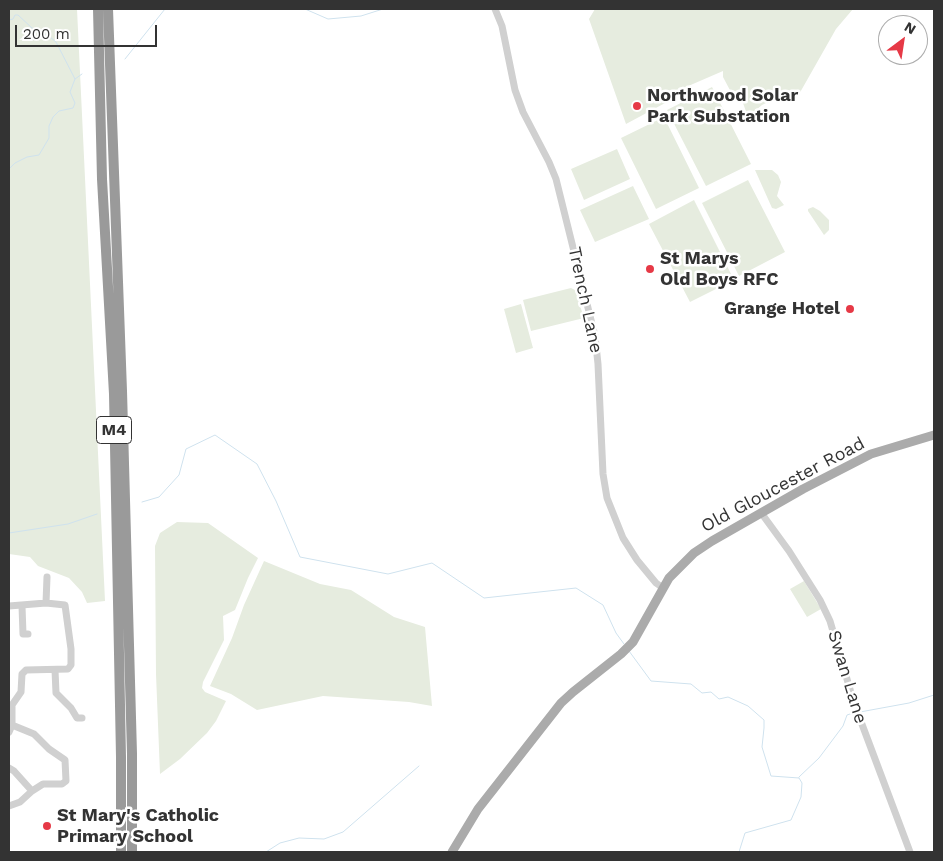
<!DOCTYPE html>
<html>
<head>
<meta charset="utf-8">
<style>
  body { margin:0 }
  #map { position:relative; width:943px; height:861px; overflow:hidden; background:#fff; font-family:"Work Sans",sans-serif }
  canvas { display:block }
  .frame { position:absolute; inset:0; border:10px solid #333; pointer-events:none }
  .north { position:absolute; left:878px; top:15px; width:50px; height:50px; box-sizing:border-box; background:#fff; border:1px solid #adadad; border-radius:50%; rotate:31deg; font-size:14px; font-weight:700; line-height:20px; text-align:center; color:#333 }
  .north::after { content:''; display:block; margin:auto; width:18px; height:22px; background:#e63946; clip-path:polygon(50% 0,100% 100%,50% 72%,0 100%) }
  .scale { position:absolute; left:15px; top:25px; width:142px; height:22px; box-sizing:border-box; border:2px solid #333; border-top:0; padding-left:6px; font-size:15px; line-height:18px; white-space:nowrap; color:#333; -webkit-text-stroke:4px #fff; paint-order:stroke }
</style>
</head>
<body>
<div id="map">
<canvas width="943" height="861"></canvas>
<div class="frame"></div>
<div class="north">N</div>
<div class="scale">200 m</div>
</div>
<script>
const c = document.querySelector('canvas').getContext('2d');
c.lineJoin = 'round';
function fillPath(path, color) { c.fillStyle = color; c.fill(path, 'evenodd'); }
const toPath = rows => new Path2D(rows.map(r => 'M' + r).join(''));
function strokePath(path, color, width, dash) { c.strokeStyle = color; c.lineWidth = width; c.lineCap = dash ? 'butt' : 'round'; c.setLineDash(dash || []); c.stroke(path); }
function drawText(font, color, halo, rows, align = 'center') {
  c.font = font + ' "Work Sans",sans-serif'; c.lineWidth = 5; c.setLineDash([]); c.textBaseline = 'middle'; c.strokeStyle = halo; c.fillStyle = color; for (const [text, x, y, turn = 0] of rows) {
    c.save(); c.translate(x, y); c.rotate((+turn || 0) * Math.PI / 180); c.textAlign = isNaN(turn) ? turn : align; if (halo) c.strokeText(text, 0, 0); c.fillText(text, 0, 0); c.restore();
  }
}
const green = toPath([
  [9,9,77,9,105,601,87,603,82,592,69,578,38,566,30,557,9,554],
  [595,9,853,9,836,29,798,96,788,92,762,105,748,117,739,92,732,94,723,77,723,71,686,87,667,102,626,124,589,19],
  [712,87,751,164,706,186,667,110],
  [664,117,699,188,656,209,621,138],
  [617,149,630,179,584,200,571,169],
  [755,170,772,170,778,175,781,182,777,196,784,205,776,209,772,208],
  [748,180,785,252,739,276,702,203],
  [633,186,649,219,595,242,580,210],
  [694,200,734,280,690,302,649,224],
  [813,207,820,211,829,220,829,230,824,235,808,211,808,209],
  [571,288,575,290,584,318,531,331,523,300],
  [521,304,533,348,516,353,504,309],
  [177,522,208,523,258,558,248,578,235,610,223,616,224,640,203,682,202,688,205,692,226,701,216,721,207,733,180,759,160,774,156,674,155,546,160,533],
  [264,561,320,584,351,590,394,617,425,627,432,706,409,702,323,696,257,710,231,694,210,686,232,638,244,605],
  [804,581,821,609,807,617,790,589]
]);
const stream = toPath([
  [305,9,328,19,361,16,383,9],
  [9,20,13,19,15,15,18,15,32,28,50,37,56,42,75,79,70,92,75,103,73,108,59,111,53,117,49,126,49,138,39,155,27,157,15,163,9,169],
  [125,59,165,9],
  [75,79,82,74],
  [142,502,159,497,179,475,186,449,215,435,257,464,276,501,300,557,388,574,432,563,484,598,576,588,603,605,616,633,624,644],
  [9,533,68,524,97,514],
  [629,651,651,681,691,684,702,693,711,692,719,699,728,697,748,706,764,720,764,728,762,747,771,776,799,778],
  [860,712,909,703,934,695],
  [799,777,819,758,843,726,847,715,853,713],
  [266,852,280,843,299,838,324,839,343,832,419,766],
  [739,852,745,833,791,820,801,797,802,783,799,778]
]);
const minor = toPath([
  [495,9,502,26,515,90,523,112,549,162,556,179,595,336,598,364,603,474,607,498,623,538,637,560,656,583,663,588],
  [762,514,789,551,820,600,830,621,854,703,910,852],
  [46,603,47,577],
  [9,606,46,603,65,605,71,649,71,665,68,669,26,670,22,674,21,692,12,705,12,725,9,732],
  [22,606,23,634,28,634],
  [55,670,56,693,71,708,77,718,82,718],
  [9,768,14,771,32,791],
  [9,806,20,802,32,791,43,784,62,784,66,781,65,760,49,749,34,734,12,725]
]);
const major = toPath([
  [452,852,478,809,561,703,573,692,621,654,633,642,669,578,694,553,712,541,803,489,871,454,934,435]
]);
const highway = toPath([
  [98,9,102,179,114,394,121,757,121,852],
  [108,9,122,391,132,754,132,852]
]);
const markers = [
  [637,106,5,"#e63946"],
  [650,269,5,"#e63946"],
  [850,309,5,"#e63946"],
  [47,826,5,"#e63946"]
];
const shields = [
  [114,430,35]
];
const shieldNames = [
  ["M4",114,430]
];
const poiNames = [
  ["Northwood Solar",647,96],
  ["Park Substation",647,117],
  ["St Marys",660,259],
  ["Old Boys RFC",660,280],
  ["Grange Hotel",840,309,"right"],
  ["St Mary's Catholic",57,816],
  ["Primary School",57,837]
];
const streetNames = [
  ["Trench Lane",585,300,78],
  ["Old Gloucester Road",783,485,-28],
  ["Swan Lane",847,677,73]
];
fillPath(green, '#e6ecdf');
strokePath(stream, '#cfe2ee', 1);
strokePath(minor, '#d0d0d0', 7);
strokePath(major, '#ababab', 9);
strokePath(highway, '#9a9a9a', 10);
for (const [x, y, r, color] of markers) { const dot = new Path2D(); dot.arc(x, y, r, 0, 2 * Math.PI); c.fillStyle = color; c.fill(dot); strokePath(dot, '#fff', 2); }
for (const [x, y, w] of shields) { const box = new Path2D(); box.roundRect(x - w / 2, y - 13.5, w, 27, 4); c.fillStyle = '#fff'; c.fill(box); strokePath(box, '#333', 1); }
drawText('bold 16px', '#333', null, shieldNames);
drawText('bold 18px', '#333', '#fff', poiNames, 'left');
drawText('18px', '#333', '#fff', streetNames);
</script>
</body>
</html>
